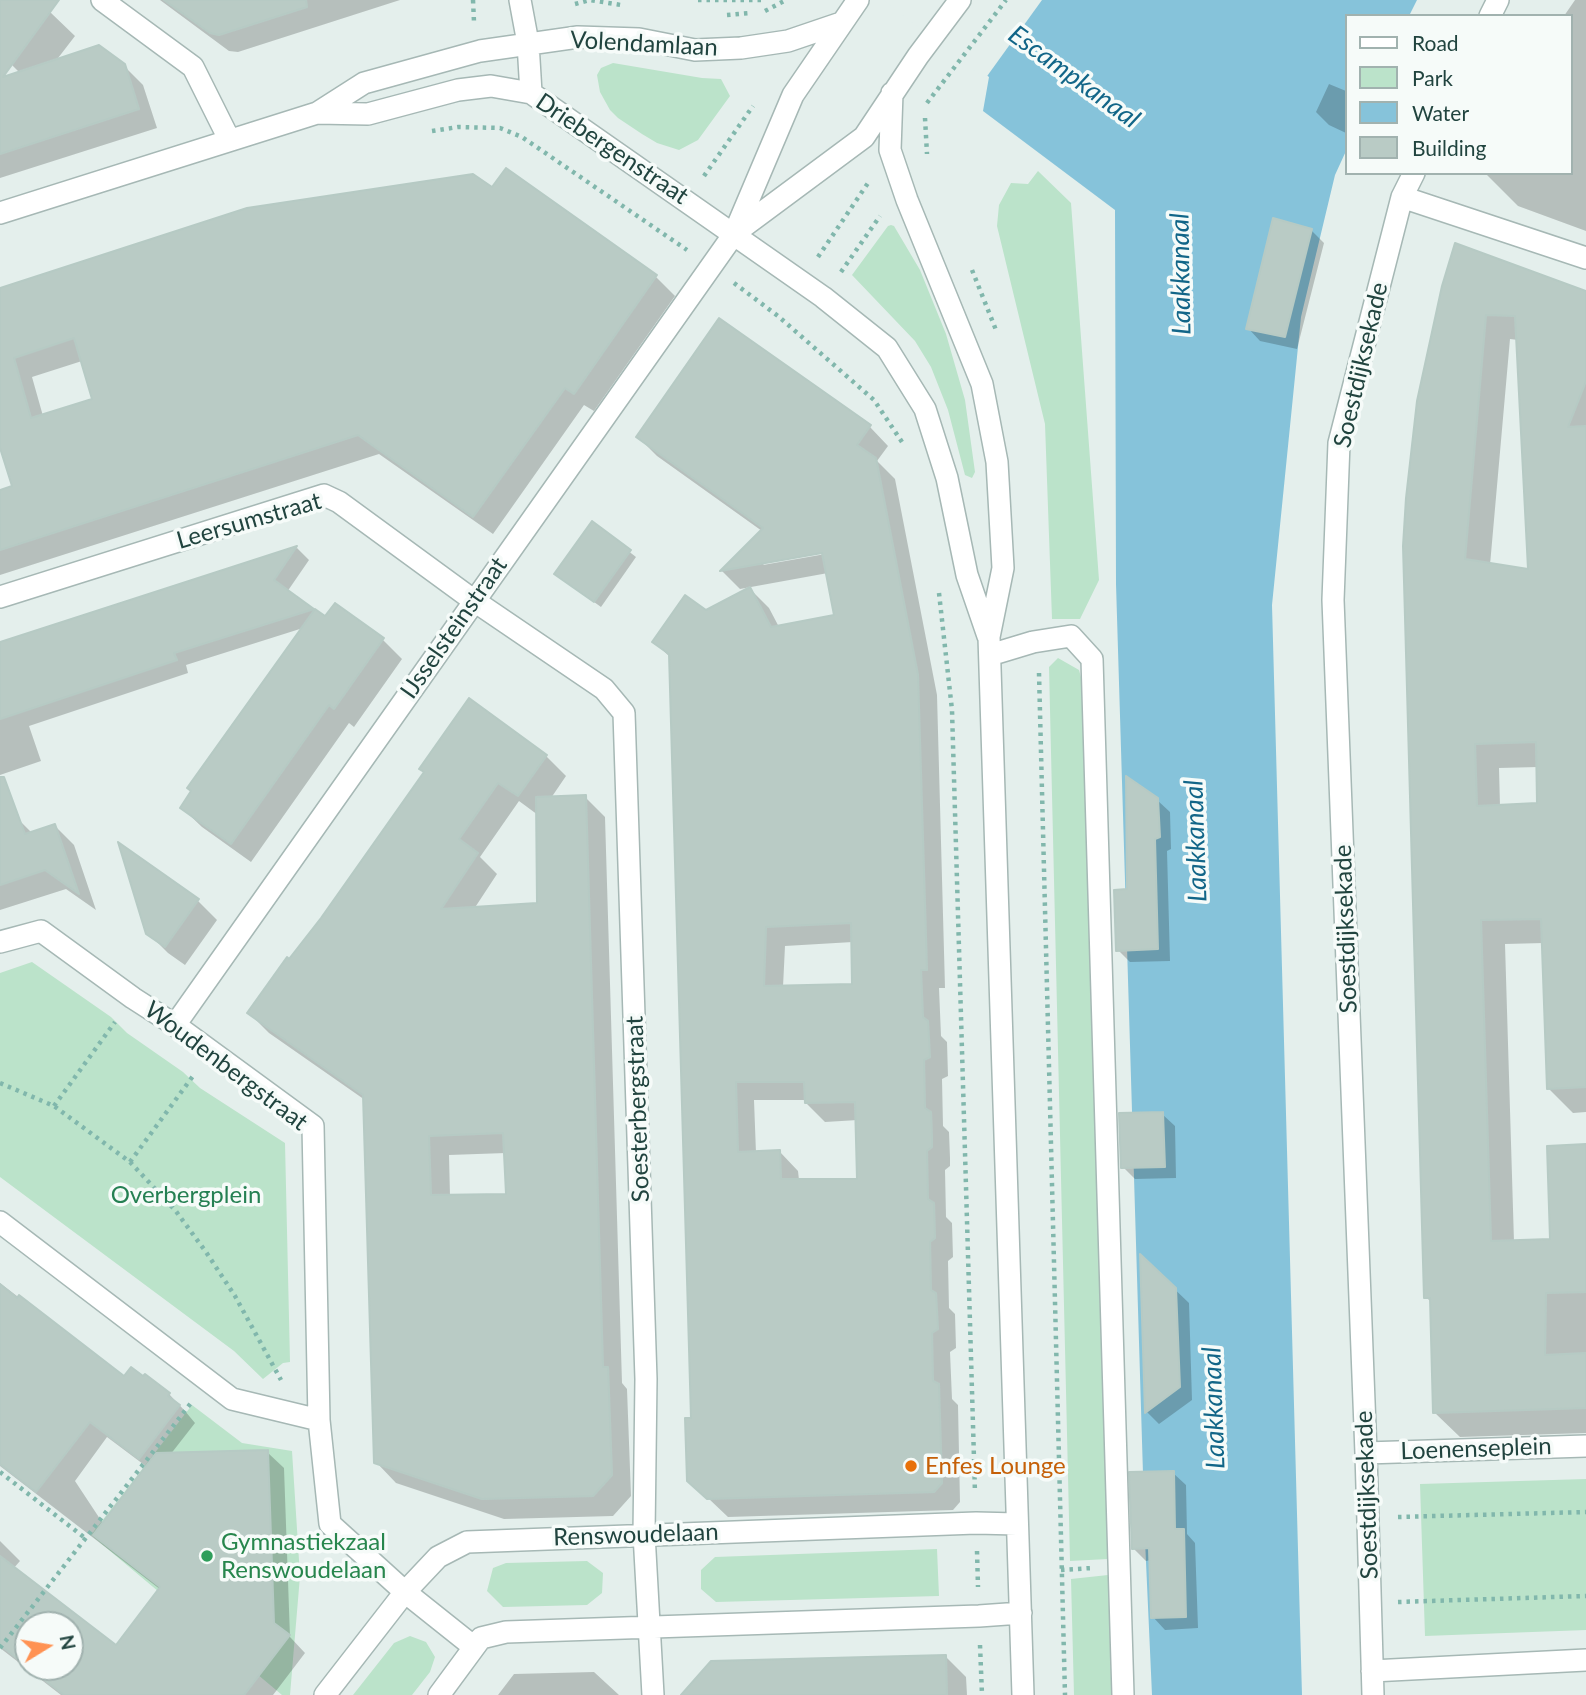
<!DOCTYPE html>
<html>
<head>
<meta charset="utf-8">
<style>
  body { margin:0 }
  #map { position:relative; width:1586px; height:1695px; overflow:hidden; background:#e4efec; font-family:Lato,sans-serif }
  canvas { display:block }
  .legend { position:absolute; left:1345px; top:14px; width:228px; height:161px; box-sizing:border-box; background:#f6fbf9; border:2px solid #a1b2af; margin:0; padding:9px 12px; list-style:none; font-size:21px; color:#21443f }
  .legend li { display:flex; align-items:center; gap:14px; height:35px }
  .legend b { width:35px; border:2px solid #a1b2af }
  .north { position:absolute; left:14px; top:1611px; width:70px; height:70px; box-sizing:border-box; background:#f6fbf9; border:2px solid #a1b2af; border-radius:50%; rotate:79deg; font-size:19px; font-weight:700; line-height:28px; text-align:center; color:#21443f }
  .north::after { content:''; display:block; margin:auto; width:24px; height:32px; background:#ff9253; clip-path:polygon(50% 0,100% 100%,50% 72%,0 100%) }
</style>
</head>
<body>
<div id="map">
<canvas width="1586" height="1695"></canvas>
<ul class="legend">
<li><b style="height:9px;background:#fff"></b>Road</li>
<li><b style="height:19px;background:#bbe3ca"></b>Park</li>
<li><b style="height:19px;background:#86c3da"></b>Water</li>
<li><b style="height:19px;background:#b9cbc5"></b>Building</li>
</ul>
<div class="north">N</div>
</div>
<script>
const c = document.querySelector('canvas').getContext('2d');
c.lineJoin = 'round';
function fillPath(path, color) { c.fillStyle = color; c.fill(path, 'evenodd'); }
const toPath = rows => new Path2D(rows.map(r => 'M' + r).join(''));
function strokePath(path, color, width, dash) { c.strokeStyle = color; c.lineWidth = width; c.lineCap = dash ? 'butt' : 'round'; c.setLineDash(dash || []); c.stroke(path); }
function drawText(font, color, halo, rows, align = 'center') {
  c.font = font + ' Lato,sans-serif'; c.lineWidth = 7; c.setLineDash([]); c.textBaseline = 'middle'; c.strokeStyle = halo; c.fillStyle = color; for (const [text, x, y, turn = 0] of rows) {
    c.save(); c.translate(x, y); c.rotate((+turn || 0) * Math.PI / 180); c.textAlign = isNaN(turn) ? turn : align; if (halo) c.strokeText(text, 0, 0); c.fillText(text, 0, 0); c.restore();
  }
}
const green = toPath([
  [613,63,702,78,721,79,730,96,698,140,679,150,657,143,642,134,618,118,610,110,600,92,597,75,601,68],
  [1038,171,1071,203,1099,580,1080,619,1052,619,1045,424,997,226,999,205,1011,183,1028,184],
  [891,225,894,226,920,270,946,334,965,400,975,472,972,478,965,475,948,410,931,367,915,341,852,275,888,226],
  [1058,658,1079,670,1082,681,1108,1559,1070,1561,1049,667],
  [32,962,111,1017,127,1033,183,1072,200,1088,285,1143,290,1362,283,1363,263,1379,234,1351,0,1177,0,973],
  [192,1405,242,1443,292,1451,300,1576,290,1695,282,1695,91,1535],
  [1586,1479,1586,1630,1425,1636,1420,1484],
  [937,1549,939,1596,716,1602,701,1589,701,1570,715,1557],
  [587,1561,603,1573,602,1593,587,1605,503,1607,487,1591,493,1568,506,1563],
  [1108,1575,1112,1695,1074,1695,1071,1579],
  [410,1636,426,1642,435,1657,430,1672,412,1695,353,1695,394,1643]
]);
const water = toPath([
  [887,0,1417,0,1409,16,1346,16,1346,151,1335,175,1301,317,1272,605,1302,1695,1152,1695,1145,1540,1116,584,1115,210,983,111,989,77]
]);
const pier = toPath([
  [883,0,1042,0,985,79]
]);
const shadow = toPath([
  [0,0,34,0,50,12,75,36,55,62,124,66,143,85,157,128,0,178,0,81,21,74,12,65,6,42,0,44],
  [160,0,400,0,238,52,229,51],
  [1575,0,1586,0,1586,231,1518,206,1485,173,1570,173,1570,16,1564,16],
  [1329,84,1346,91,1346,133,1329,125,1316,112],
  [506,171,656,277,675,296,594,411,584,405,493,534,379,454,0,575,0,492,14,487,2,449,0,450,0,290,493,189],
  [82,361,94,400,43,416,32,377],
  [1311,230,1324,243,1297,349,1260,341,1248,328],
  [1444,286,1586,293,1586,1112,1573,1113,1548,1088,1544,943,1505,944,1514,1242,1552,1241,1586,1146,1586,1433,1460,1437,1435,1413,1432,1303,1426,1297],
  [1510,339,1518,340,1530,571,1490,565],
  [1538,767,1539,805,1500,806,1499,768],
  [870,427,888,446,877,461,895,479,937,695,945,988,939,988,941,1036,947,1042,948,1076,942,1079,943,1126,949,1132,950,1158,950,1166,945,1170,946,1217,952,1223,953,1257,948,1261,949,1308,955,1314,956,1348,950,1352,952,1399,958,1405,960,1502,953,1510,728,1517,689,1480,692,1420,671,658,654,642,750,589,769,608,779,627,836,617,828,573,740,589,722,571,762,531,657,456,638,437],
  [831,549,831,553,763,565,767,561],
  [853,942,854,986,783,987,785,946],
  [754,1100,806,1100,806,1103,825,1122,858,1120,859,1180,799,1180,798,1171,780,1152,756,1153],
  [592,523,636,557,601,607,562,579],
  [297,548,309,560,287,592,326,619,382,639,402,659,354,727,349,723,251,862,202,827,182,808,303,628,186,665,188,673,29,726,41,761,0,775,0,644],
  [546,756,566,776,551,798,585,797,605,817,622,1383,627,1389,631,1496,613,1516,504,1519,396,1483,376,1462,365,1100,269,1033,249,1013,322,919,425,773],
  [519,801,538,815,539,904,474,909,497,874,480,857],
  [506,1153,508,1196,450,1196,449,1155],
  [1157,800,1170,812,1171,849,1167,851,1170,961,1130,962,1118,950,1129,891],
  [18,819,32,833,55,826,74,845,96,910,66,889,0,910,0,826],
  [163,877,198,901,217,920,185,965,168,953,148,933],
  [1162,1114,1175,1126,1176,1178,1135,1179,1123,1167],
  [1142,1258,1189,1303,1192,1400,1159,1424,1147,1412],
  [0,1283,125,1379,169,1394,185,1411,195,1423,170,1455,267,1452,284,1468,290,1637,305,1653,273,1695,243,1695,161,1590,0,1466],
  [107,1437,147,1467,104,1525,75,1481],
  [1173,1473,1186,1485,1187,1534,1195,1543,1198,1628,1165,1630,1153,1617,1151,1560,1146,1561,1133,1548],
  [0,1541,20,1561,13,1569,80,1620,149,1695,61,1695,0,1648],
  [28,1625,70,1625,70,1667,28,1667],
  [945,1656,966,1677,967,1695,695,1695],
  [594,1672,619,1695,498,1695,514,1674]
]);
const building = toPath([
  [0,0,59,0,3,77,99,45,125,64,139,109,0,154,0,0],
  [164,0,306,0,307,7,219,35,210,33,164,0],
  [506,168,657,275,574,394,565,388,473,517,358,435,0,550,0,490,12,486,0,448,0,288,247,208,473,174,492,187,506,168],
  [74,338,92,399,31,418,14,358,74,338],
  [1273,218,1312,229,1285,337,1246,329,1273,218],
  [1455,243,1586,291,1586,381,1568,427,1586,426,1586,1087,1547,1089,1541,919,1481,920,1491,1241,1550,1239,1547,1146,1586,1144,1586,1292,1546,1293,1545,1355,1586,1353,1586,1408,1433,1413,1430,1298,1424,1298,1403,546,1406,498,1417,401,1442,286,1455,243],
  [1486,315,1515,316,1528,569,1465,559,1486,315],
  [1536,742,1537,803,1477,806,1475,744,1536,742],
  [719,318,871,425,857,445,876,458,918,675,927,970,921,970,923,1017,928,1021,930,1057,924,1060,925,1108,931,1112,932,1138,932,1147,927,1151,928,1199,934,1203,935,1238,930,1242,931,1290,936,1293,938,1329,932,1333,933,1381,939,1384,942,1483,934,1492,707,1499,687,1481,685,1418,691,1418,669,654,652,642,685,595,706,610,750,587,771,627,834,615,822,553,720,571,763,528,636,437,719,318],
  [851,923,852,984,764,986,766,927,851,923],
  [736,1082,804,1082,805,1103,855,1102,857,1179,781,1179,780,1150,738,1152,736,1082],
  [592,521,631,550,594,602,554,574,592,521],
  [297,546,274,580,314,609,174,653,177,660,0,719,0,642,297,546],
  [335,603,384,638,334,709,329,705,231,844,180,808,191,791,187,788,315,609,325,616,335,603],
  [469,698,547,755,518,796,498,783,459,839,478,853,441,909,537,903,536,797,586,795,603,1367,608,1367,612,1475,593,1496,482,1499,374,1463,363,1095,247,1013,287,957,289,959,321,918,424,772,419,769,469,698],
  [503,1133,506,1194,431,1195,429,1136,503,1133],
  [1126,776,1158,798,1160,837,1155,839,1158,949,1116,951,1114,890,1127,889,1126,776],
  [0,777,4,777,25,834,55,824,79,894,45,870,0,885,0,777],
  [118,842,199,899,165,947,146,934,118,842],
  [1163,1112,1165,1167,1121,1168,1119,1113,1163,1112],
  [1140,1254,1176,1288,1180,1387,1145,1413,1140,1254],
  [0,1284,17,1298,19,1295,124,1376,131,1367,143,1376,145,1374,170,1393,168,1396,180,1405,139,1459,90,1422,36,1492,0,1464,0,1284],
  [268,1450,274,1623,290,1635,244,1695,64,1695,28,1667,70,1667,70,1625,28,1625,28,1667,0,1645,0,1556,116,1645,160,1587,93,1535,156,1453,268,1450],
  [1174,1471,1175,1529,1184,1529,1186,1617,1151,1618,1149,1548,1132,1549,1129,1472,1174,1471],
  [946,1655,947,1695,681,1695,711,1661,946,1655]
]);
const path = toPath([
  [473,0,474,22],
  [698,0,764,0],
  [575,4,590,0,621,5],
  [765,11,786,0],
  [727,15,750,13],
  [927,103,1006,0],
  [925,118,927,154],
  [432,131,458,127,500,128,522,137,687,250],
  [704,176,753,106],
  [818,257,868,183],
  [972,270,996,330],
  [841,272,880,216],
  [734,283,778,316,874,400,902,442],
  [939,593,952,710,975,1493],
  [1039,673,1065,1695],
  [0,1083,54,1106,130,1162,175,1210,206,1252,235,1296,281,1380],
  [54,1106,115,1022],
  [130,1162,193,1076],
  [0,1472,85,1538],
  [1398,1517,1586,1512],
  [977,1551,978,1587],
  [1061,1570,1092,1568],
  [1398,1602,1586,1596],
  [980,1645,982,1695],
  [0,1648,191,1403]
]);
const minor = toPath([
  [102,0,193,67,229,139],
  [520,0,528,43,531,93],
  [1490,16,1498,0],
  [892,93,890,150,907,200,982,384,997,462,1003,568,989,637,1023,1695],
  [317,113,368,114,458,90,491,86,531,93,823,297,887,348,925,409,947,478,967,575,988,636],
  [1402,197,1586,258],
  [0,213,317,113,364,83,480,51,578,37,639,39,695,50,741,48,788,41,841,23],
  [736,232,864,137,918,56,960,0],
  [0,597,324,495,339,502,473,600,604,689,624,713,646,1379,644,1534,653,1695],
  [990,655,1033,642,1071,636,1092,659,1123,1695],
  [0,942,41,931,133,998,175,1025,313,1126,319,1420,330,1524,405,1592,474,1647],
  [175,1025,734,234,793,95,858,0],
  [0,1222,232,1399,319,1420],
  [1366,1453,1586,1446],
  [1372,1671,1586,1660],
  [325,1695,405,1592,438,1557,467,1542,976,1523,1017,1524],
  [439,1695,481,1638,506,1632,979,1616,1021,1613],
  [1373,1695,1366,1453,1333,600,1339,443,1402,197,1414,173]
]);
const markers = [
  [911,1466,7,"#e8710a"],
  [207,1556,7,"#2e9e5b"]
];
const streetNames = [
  ["Volendamlaan",644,44,3],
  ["Driebergenstraat",612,149,34],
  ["Soestdijksekade",1361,365,-77],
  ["Leersumstraat",249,521,-16],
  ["IJsselsteinstraat",454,628,-55],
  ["Soestdijksekade",1346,929,-92],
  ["Woudenbergstraat",226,1066,37],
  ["Soesterbergstraat",638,1109,-92],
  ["Loenenseplein",1476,1449,-2],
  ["Soestdijksekade",1367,1495,-92],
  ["Renswoudelaan",636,1535,-2]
];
const parkNames = [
  ["Overbergplein",186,1195]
];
const foodNames = [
  ["Enfes Lounge",925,1466]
];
const leisureNames = [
  ["Gymnastiekzaal",221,1542],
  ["Renswoudelaan",221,1570]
];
const waterNames = [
  ["Escampkanaal",1074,77,36],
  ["Laakkanaal",1181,274,-91],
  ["Laakkanaal",1196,841,-92],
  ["Laakkanaal",1214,1408,-92]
];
fillPath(green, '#bbe3ca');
fillPath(water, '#86c3da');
fillPath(pier, '#e4efec');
fillPath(shadow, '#0003');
fillPath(building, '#b9cbc5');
strokePath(building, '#b6cac4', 2);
strokePath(minor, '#a6b8b5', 24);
strokePath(path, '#81b7ac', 4.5, [3.5, 5]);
strokePath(minor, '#fff', 21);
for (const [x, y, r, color] of markers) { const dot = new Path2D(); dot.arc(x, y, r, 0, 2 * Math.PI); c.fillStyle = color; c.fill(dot); strokePath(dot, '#f6fbf9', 2.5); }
drawText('24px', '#21443f', '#f6fbf9', streetNames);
drawText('24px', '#258053', '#f6fbf9', parkNames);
drawText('24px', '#c56008', '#f6fbf9', foodNames, 'left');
drawText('24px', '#27864d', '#f6fbf9', leisureNames, 'left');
drawText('italic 26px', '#126688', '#f6fbf9', waterNames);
</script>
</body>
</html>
